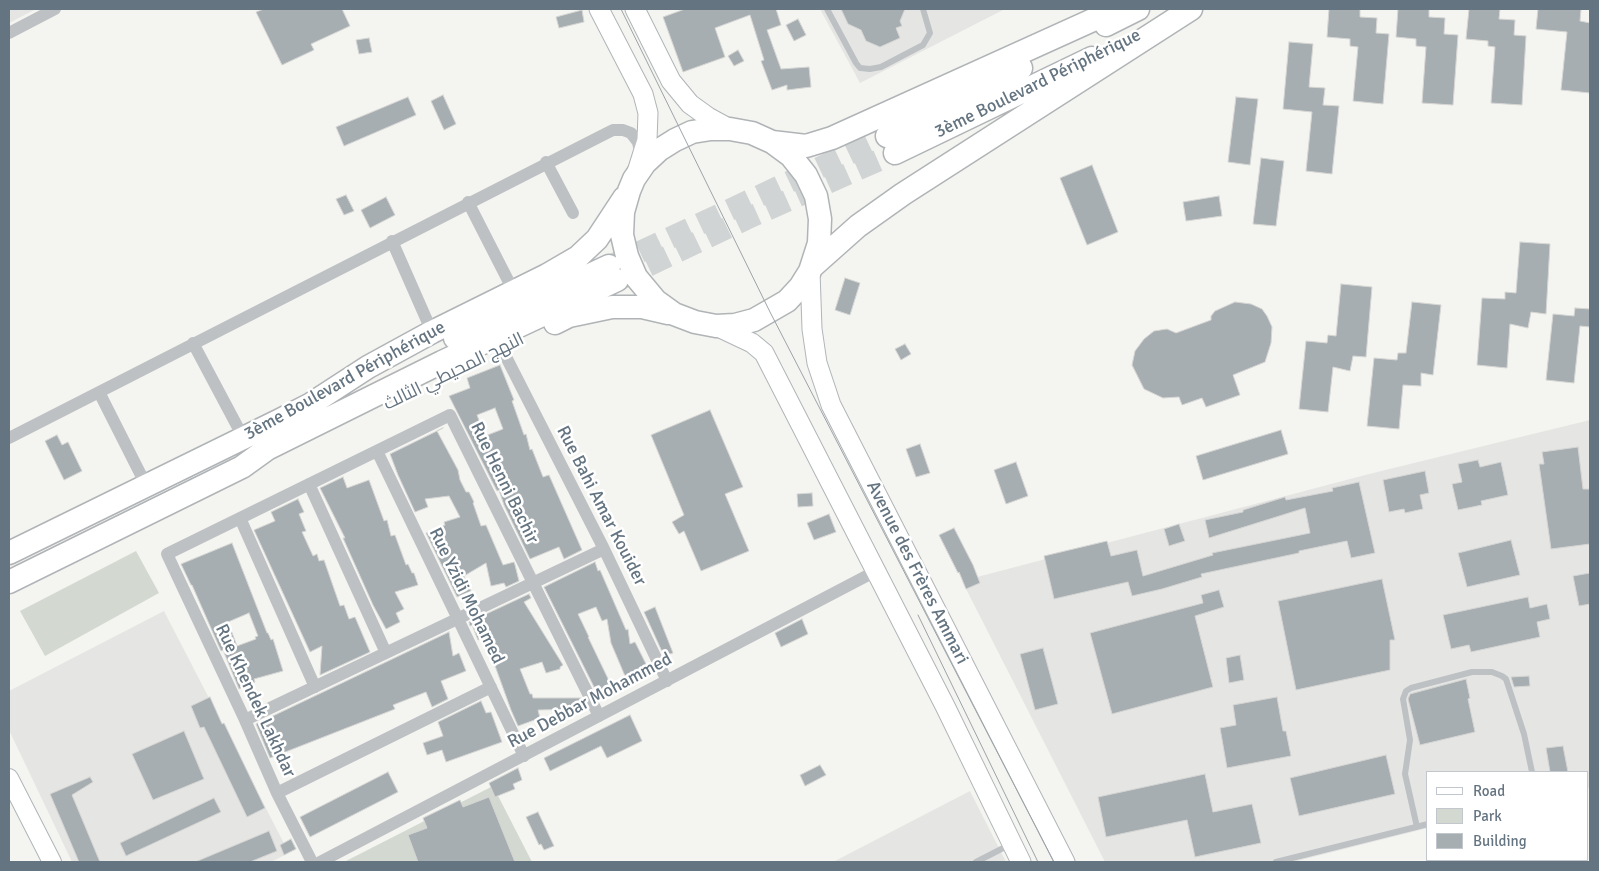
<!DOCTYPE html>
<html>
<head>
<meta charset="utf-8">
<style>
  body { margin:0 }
  #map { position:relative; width:1599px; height:871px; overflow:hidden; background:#f4f4f0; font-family:Signika,sans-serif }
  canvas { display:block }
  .frame { position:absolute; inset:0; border:10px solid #647480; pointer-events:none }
  .legend { position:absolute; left:1426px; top:771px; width:162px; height:90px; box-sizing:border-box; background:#fff; border:1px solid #c1c7cc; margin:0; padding:6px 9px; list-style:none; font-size:15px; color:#647480 }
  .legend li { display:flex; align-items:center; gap:10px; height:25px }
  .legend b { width:25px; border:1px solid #c1c7cc }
</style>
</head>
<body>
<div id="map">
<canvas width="1599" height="871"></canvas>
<div class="frame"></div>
<ul class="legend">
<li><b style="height:6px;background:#fff"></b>Road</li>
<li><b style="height:14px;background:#d3d9d0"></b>Park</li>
<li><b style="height:14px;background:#a6aeb2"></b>Building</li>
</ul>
</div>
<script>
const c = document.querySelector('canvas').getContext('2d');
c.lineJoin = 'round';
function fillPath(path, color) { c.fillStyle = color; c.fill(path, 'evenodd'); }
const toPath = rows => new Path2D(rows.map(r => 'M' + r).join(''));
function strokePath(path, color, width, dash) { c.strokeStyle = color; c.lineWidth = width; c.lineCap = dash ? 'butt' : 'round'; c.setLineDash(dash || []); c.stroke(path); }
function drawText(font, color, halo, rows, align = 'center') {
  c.font = font + ' Signika,Cairo,sans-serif'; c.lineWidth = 5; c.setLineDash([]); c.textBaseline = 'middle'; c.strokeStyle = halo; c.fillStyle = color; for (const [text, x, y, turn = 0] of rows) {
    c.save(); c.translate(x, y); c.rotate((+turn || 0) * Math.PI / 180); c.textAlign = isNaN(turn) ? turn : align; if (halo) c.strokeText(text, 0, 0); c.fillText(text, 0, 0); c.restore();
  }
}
const built = toPath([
  [9,9,36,9,9,23],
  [820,9,1005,9,860,83],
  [1590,420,1590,787,1588,788,1588,772,1428,772,1428,828,1293,862,1105,862,962,581,1373,473],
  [164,611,289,853,271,862,72,862,9,730,9,691],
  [970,791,1006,862,833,862]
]);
const green = toPath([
  [136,551,159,593,45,656,20,611],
  [493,786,532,862,344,862]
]);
const building = toPath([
  [264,9,342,9,350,26,311,44,314,50,282,65,256,12,264,9],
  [685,9,776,9,781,25,767,30,781,69,809,67,811,87,787,90,787,85,772,90,761,61,764,60,750,15,715,28,725,57,683,72,663,17,685,9],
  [841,9,905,9,900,21,902,26,896,28,900,38,880,47,866,41,861,30,848,24,841,9],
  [1329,9,1360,9,1360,17,1377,18,1376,33,1389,34,1383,104,1353,101,1358,47,1350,46,1350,39,1327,37,1329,9],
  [1398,9,1429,9,1429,17,1445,18,1444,34,1458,35,1453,105,1422,103,1426,47,1416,46,1416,39,1396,37,1398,9],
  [1469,9,1500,9,1499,19,1515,20,1514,35,1526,36,1522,105,1491,103,1495,47,1488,46,1488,41,1466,39,1469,9],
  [1538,9,1581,9,1580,21,1590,23,1590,93,1561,90,1567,32,1536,29,1538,9],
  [582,10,584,22,559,28,556,17,582,10],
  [798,19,806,35,794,41,786,25,798,19],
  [369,38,372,52,359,54,356,40,369,38],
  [1289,42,1313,44,1309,87,1325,88,1323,105,1339,106,1332,174,1306,171,1312,112,1283,109,1289,42],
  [738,50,744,61,734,66,728,56,738,50],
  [443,95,456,124,444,130,431,101,443,95],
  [408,97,416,115,344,146,336,127,408,97],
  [1236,97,1258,99,1250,165,1228,162,1236,97],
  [1261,158,1284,161,1276,226,1253,224,1261,158],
  [1092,165,1118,232,1087,245,1060,178,1092,165],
  [346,195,354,211,344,215,336,199,346,195],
  [1219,196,1222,216,1186,221,1183,202,1219,196],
  [386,197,395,215,370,228,361,210,386,197],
  [1520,242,1550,244,1546,314,1531,312,1528,328,1510,324,1507,368,1477,365,1482,298,1505,299,1505,292,1516,293,1520,242],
  [845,278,860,283,850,315,835,310,845,278],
  [1341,284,1372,287,1366,357,1353,356,1350,371,1333,367,1328,412,1299,409,1306,341,1327,343,1328,335,1336,336,1341,284],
  [1235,302,1251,304,1262,309,1267,316,1272,327,1271,343,1265,362,1233,375,1240,395,1206,407,1202,398,1182,405,1179,397,1163,398,1144,389,1132,365,1135,351,1144,339,1154,331,1167,329,1176,333,1211,320,1211,316,1215,311,1235,302],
  [1412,302,1441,305,1433,375,1421,373,1421,386,1403,385,1399,429,1367,426,1374,358,1397,360,1398,353,1406,353,1412,302],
  [1575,308,1590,309,1590,327,1580,326,1574,383,1546,380,1553,314,1574,316,1575,308],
  [905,344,911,354,901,360,895,349,905,344],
  [500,365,514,400,512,401,524,435,526,434,530,450,532,449,543,477,549,475,582,550,564,559,559,547,530,559,504,505,499,490,497,491,449,396,470,388,467,378,500,365],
  [495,408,503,429,485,436,477,415,495,408],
  [710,410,743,487,725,494,749,551,701,571,684,531,679,534,672,522,684,515,651,435,710,410],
  [443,428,437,431,458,470,460,480,466,492,469,492,474,502,473,503,481,526,486,525,503,565,514,562,515,565,519,581,506,587,504,583,491,586,486,563,464,576,471,591,457,597,426,533,445,525,444,522,460,517,449,496,425,499,428,507,415,512,398,475,390,454,443,428],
  [1281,430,1288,454,1203,480,1196,456,1281,430],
  [57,435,62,445,68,442,82,471,64,480,45,441,57,435],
  [920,444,930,473,916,477,906,449,920,444],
  [1578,447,1583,489,1590,489,1590,544,1551,549,1539,464,1544,464,1542,452,1578,447],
  [1478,460,1480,467,1501,462,1508,495,1481,501,1482,505,1458,510,1452,484,1462,482,1458,464,1478,460],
  [1016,462,1028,496,1006,504,994,470,1016,462],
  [1425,471,1429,493,1420,495,1423,509,1405,513,1404,509,1389,512,1383,480,1425,471],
  [343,477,347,488,369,480,384,521,387,520,391,536,395,535,406,565,408,564,412,573,414,573,418,585,395,592,404,609,396,613,400,622,386,629,373,605,343,538,345,538,320,488,343,477],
  [1359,482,1375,553,1351,558,1347,541,1299,551,1299,553,1201,574,1202,577,1162,589,1132,596,1128,582,1054,599,1044,556,1107,541,1111,556,1137,550,1143,576,1213,555,1212,553,1310,533,1305,508,1209,538,1205,520,1243,512,1243,510,1285,497,1286,500,1333,491,1332,488,1359,482],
  [812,493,813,506,798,507,797,494,812,493],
  [298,499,304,512,299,514,306,531,302,532,313,556,317,554,319,561,324,560,340,606,344,605,349,619,355,617,370,652,320,675,322,646,310,652,254,530,275,521,271,512,298,499],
  [829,514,836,532,814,540,807,523,829,514],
  [1179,524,1185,541,1169,546,1164,529,1179,524],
  [954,528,973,565,980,583,966,589,959,572,958,573,939,535,954,528],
  [1511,540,1520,575,1467,587,1458,553,1511,540],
  [232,543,267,633,268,633,271,640,273,639,283,671,254,679,255,682,239,689,223,650,221,651,192,585,191,585,181,564,232,543],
  [249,613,258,636,255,637,256,639,237,646,228,622,249,613],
  [595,562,598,571,600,570,626,630,628,629,630,644,635,642,647,666,625,676,611,643,607,619,602,621,596,607,578,614,589,637,588,637,612,687,597,693,544,587,595,562],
  [1590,573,1590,604,1579,606,1573,576,1590,573],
  [1382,579,1395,640,1390,640,1390,670,1296,690,1278,601,1382,579],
  [1219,590,1224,607,1195,616,1213,687,1112,714,1090,633,1203,603,1201,595,1219,590],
  [529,594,531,598,524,602,563,665,560,667,560,669,546,673,542,662,520,669,530,694,532,694,533,698,581,698,581,709,538,710,540,718,518,726,511,710,494,663,497,659,487,637,478,640,472,625,470,626,469,622,529,594],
  [1528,597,1530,608,1547,604,1550,619,1537,622,1540,637,1471,652,1469,645,1451,649,1443,615,1528,597],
  [655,607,673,653,664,656,644,612,655,607],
  [802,619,808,634,781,647,775,633,802,619],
  [449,632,453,656,459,653,466,671,441,681,448,699,432,707,426,692,393,705,395,709,270,758,256,724,449,632],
  [1043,648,1058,704,1035,710,1020,654,1043,648],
  [1240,655,1244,680,1229,683,1226,658,1240,655],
  [1529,676,1530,686,1514,687,1511,677,1529,676],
  [1466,679,1470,698,1468,699,1475,732,1420,745,1408,699,1410,694,1466,679],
  [210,697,222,724,224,723,265,808,247,817,204,727,200,728,191,706,210,697],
  [1277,697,1283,731,1286,731,1291,756,1227,768,1220,728,1236,725,1233,705,1277,697],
  [481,701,486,713,491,712,502,742,446,762,442,750,427,755,423,743,443,736,438,722,481,701],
  [630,715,642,741,607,758,601,746,550,771,544,758,630,715],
  [184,731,204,779,153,800,132,754,184,731],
  [1563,746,1568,772,1550,772,1546,748,1563,746],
  [1386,755,1395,794,1299,816,1290,778,1386,755],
  [820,765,826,775,805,786,800,775,820,765],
  [518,768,522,780,513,784,515,789,495,797,489,783,518,768],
  [388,772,398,792,310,837,300,817,388,772],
  [1205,774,1213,812,1252,804,1261,843,1195,857,1187,820,1106,837,1098,797,1205,774],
  [90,777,93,782,72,795,100,862,79,862,50,794,90,777],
  [489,797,515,862,418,862,408,835,427,828,423,818,460,800,463,807,489,797],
  [214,798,221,812,126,856,120,843,214,798],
  [538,812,554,846,544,850,541,844,539,845,526,817,538,812],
  [269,831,277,851,250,862,195,862,269,831],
  [291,839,296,849,284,855,280,845,291,839]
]);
const highwayTunnel = toPath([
  [610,266,887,136],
  [618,280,746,219,895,153]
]);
const lane = toPath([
  [827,9,856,63,860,68,870,69,881,67,923,45,930,33,923,9],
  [1417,827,1405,774,1410,740,1403,699,1406,691,1411,688,1472,672,1492,672,1502,676,1506,679,1524,734,1532,772],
  [976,862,1011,844],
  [1276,862,1428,824]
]);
const street = toPath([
  [9,33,55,9],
  [546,162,573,213],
  [468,202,514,292],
  [392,241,432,332],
  [193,343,243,437],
  [502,349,604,549,667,681],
  [99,392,146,485],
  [9,438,605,134,613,130,623,130,631,133,638,142,641,157],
  [377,451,524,756],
  [309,484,386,653],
  [240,518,315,687],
  [245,720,604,549],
  [277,793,491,687],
  [312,862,277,793,245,720,167,554,450,415,599,716],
  [320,862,876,571]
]);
const secondary = toPath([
  [9,778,52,862]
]);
const primary = toPath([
  [599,9,643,94,648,113,647,140,637,172],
  [635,9,671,81,690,104,708,117,730,129],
  [810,271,812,329,817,363,831,405,1065,862],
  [716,326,752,343,764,353,945,706,1021,862]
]);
const highway = toPath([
  [1106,25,1138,9],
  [887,136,1021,68],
  [772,142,791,156,806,175,816,196,820,219,819,243,810,271,800,287,787,301,754,320,735,325,716,326,695,322,674,314,656,301,636,277,627,256,622,235,623,212,629,191,634,179,645,163,659,150,675,140,692,132,711,129,730,129,752,133,772,142,806,146,832,138,1117,9],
  [895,153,1092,58],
  [813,266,858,226,903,194,1191,9],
  [555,323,569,316,612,307,642,307,668,313],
  [455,338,609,266],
  [9,553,280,420,311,404,368,367,432,332,547,275,578,257,597,239,624,198],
  [9,582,242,467,267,449,442,362,617,280]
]);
const tram = toPath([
  [621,9,770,312,1054,862],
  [918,615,1038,862]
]);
const streetNames = [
  ["3ème Boulevard Périphérique",1038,84,-26],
  ["النهج المحيطي الثالث",454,372,-26],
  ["3ème Boulevard Périphérique",345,381,-29],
  ["Rue Henni Bachir",504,483,64],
  ["Rue Bahi Amar Kouider",601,506,63],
  ["Avenue des Frères Ammari",917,573,63],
  ["Rue Yzidi Mohamed",466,596,64],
  ["Rue Khendek Lakhdar",255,701,65],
  ["Rue Debbar Mohammed",590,701,-28]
];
fillPath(built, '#e5e6e4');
fillPath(green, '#d3d9d0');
fillPath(building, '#a6aeb2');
strokePath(building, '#d5d5d3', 1);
strokePath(highwayTunnel, '#d0d4d4', 22, [22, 11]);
strokePath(secondary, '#afb5b9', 20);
strokePath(primary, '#b0b5b8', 21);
strokePath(highway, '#b0b4b7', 25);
strokePath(lane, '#bdc1c4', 6);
strokePath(street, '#bdc1c4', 12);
strokePath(secondary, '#fff', 18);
strokePath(primary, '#fff', 19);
strokePath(highway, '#fff', 22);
strokePath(tram, '#9ca3a8', 1);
drawText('18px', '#647480', '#fff', streetNames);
</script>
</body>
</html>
